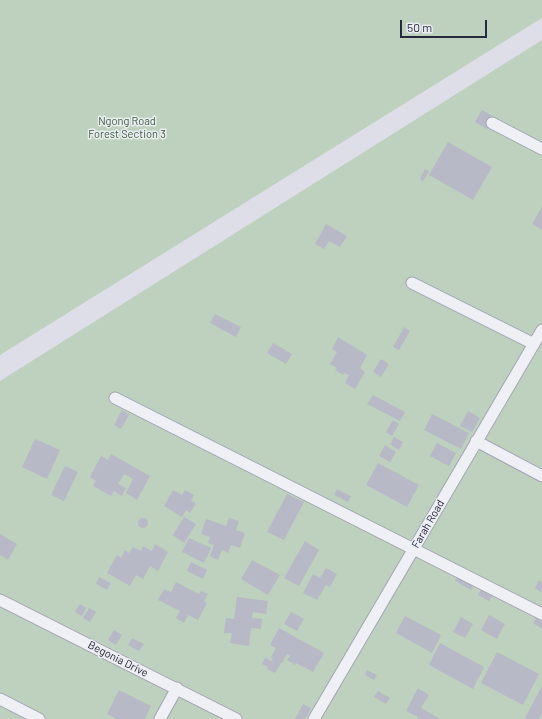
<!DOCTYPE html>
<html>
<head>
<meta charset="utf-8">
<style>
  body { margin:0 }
  #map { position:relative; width:542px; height:719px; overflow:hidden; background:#dddee7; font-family:Barlow,sans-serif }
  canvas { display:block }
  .scale { position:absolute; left:400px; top:20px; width:87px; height:18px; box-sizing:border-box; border:2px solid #262a3d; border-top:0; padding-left:5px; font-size:12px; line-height:14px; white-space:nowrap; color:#262a3d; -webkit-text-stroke:3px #eceef4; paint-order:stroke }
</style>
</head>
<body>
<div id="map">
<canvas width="542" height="719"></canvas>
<div class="scale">50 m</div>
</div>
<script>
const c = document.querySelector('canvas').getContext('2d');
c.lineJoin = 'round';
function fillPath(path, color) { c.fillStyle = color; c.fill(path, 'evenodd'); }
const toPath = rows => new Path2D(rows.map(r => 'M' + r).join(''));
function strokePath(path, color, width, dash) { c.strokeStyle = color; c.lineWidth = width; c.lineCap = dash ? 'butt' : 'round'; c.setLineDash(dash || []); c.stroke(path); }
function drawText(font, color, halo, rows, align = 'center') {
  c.font = font + ' Barlow,sans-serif'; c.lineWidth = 3; c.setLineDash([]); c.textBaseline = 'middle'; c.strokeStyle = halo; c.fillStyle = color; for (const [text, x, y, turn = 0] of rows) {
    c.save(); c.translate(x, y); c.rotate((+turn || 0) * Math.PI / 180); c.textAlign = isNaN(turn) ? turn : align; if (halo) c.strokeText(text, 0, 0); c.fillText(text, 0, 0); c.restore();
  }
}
const green = toPath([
  [0,0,542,0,542,18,0,355],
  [542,40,542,719,0,719,0,381]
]);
const building = toPath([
  [482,110,494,117,487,129,475,122],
  [448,142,492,167,473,200,429,175],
  [425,169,429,171,423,181,420,179],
  [542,207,542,230,532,224],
  [326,224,347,236,340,247,329,241,324,249,315,244],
  [215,314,241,327,236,337,210,323],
  [404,327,410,331,399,350,393,347],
  [338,337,367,355,360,368,365,372,355,389,345,383,349,375,344,373,343,375,335,370,337,368,330,364,337,352,332,349],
  [273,343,292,354,286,364,267,353],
  [381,359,389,364,381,377,373,372],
  [373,395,405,412,400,421,367,404],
  [122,410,129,415,121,429,114,425],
  [468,411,480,418,472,432,460,426],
  [432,414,469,433,461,449,424,430],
  [393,420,399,424,392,436,386,432],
  [394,437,403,442,399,450,390,444],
  [35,439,60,450,47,479,22,467],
  [437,443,456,453,449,466,430,456],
  [385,445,396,452,390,462,379,456],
  [111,454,150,476,137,500,126,493,133,479,124,474,118,484,126,488,122,496,114,491,111,496,93,486,96,481,90,477,101,456,108,460],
  [378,463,419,485,407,507,366,485],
  [65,466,78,472,64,501,51,495],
  [337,489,351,496,348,502,334,495],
  [173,490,182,495,185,490,194,495,191,501,196,503,190,513,186,510,182,517,164,506],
  [287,494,304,502,284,540,267,532],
  [184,517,196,524,184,543,173,535],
  '138 523a5 5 0 1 1 10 0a5 5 0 1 1-10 0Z',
  [229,518,239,521,236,530,245,533,240,548,231,545,228,553,222,550,218,560,210,556,214,545,208,543,210,537,201,534,206,519,226,526],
  [0,534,17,544,8,560,0,555],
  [189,538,211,548,204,563,182,552],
  [305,541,319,550,299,586,284,578],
  [155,544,168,552,158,571,150,566,143,579,136,575,130,586,107,573,117,555,121,558,125,550,129,553,133,547,141,551,143,546,152,551],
  [252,560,280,575,268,595,241,579],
  [191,562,207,570,203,579,187,571],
  [326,568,337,574,330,587,326,585,317,600,303,593,313,574,320,578],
  [458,576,474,585,471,590,455,581],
  [99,577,111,583,107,590,96,584],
  [539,580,542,582,542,589,541,592,535,588],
  [176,582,199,594,201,591,208,594,204,602,207,603,198,620,188,615,184,623,176,618,180,611,158,600,164,589,171,592],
  [482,588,493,594,489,601,478,595],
  [237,597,268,601,266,614,253,612,252,618,262,619,261,629,251,628,249,646,230,643,232,633,224,633,226,618,234,619],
  [80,604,86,608,82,616,75,612],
  [89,608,96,612,90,622,83,618],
  [291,612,304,619,297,631,284,624],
  [489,615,505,624,497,639,481,630],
  [405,616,441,635,432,653,396,633],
  [461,617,473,624,465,638,453,632],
  [536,618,542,621,542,629,533,623],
  [279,628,324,653,313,672,296,663,295,665,287,660,290,656,287,654,282,663,281,663,275,673,267,669,268,667,262,664,265,658,271,661,273,658,271,657,276,648,270,645],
  [114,630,122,635,116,645,108,640],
  [132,638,144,644,139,651,128,645],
  [440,643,484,667,473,689,429,665],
  [497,652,539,674,523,705,481,683],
  [367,670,377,675,374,680,365,675],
  [542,686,542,713,539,719,527,719,525,718],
  [418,688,429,695,421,708,440,719,417,719,418,717,406,711],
  [119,690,151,706,145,719,117,719,107,714],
  [378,691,390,698,386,704,374,697],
  [303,704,311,708,305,719,295,719]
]);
const minor = toPath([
  [492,123,542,149],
  [412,283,534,344],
  [115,398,542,614],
  [476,441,542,476],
  [0,600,236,719],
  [0,699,39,719],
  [160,719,177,688],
  [314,719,542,330]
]);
const parkNames = [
  ["Ngong Road",127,121],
  ["Forest Section 3",127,134]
];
const streetNames = [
  ["Farah Road",428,524,-60],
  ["Begonia Drive",118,659,27]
];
fillPath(green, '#bed1be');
fillPath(building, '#b7b9c6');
strokePath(minor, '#a2a4b1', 13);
strokePath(minor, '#eff0f5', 11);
drawText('11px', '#345935', '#eceef4', parkNames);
drawText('11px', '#262a3d', '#eceef4', streetNames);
</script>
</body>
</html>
